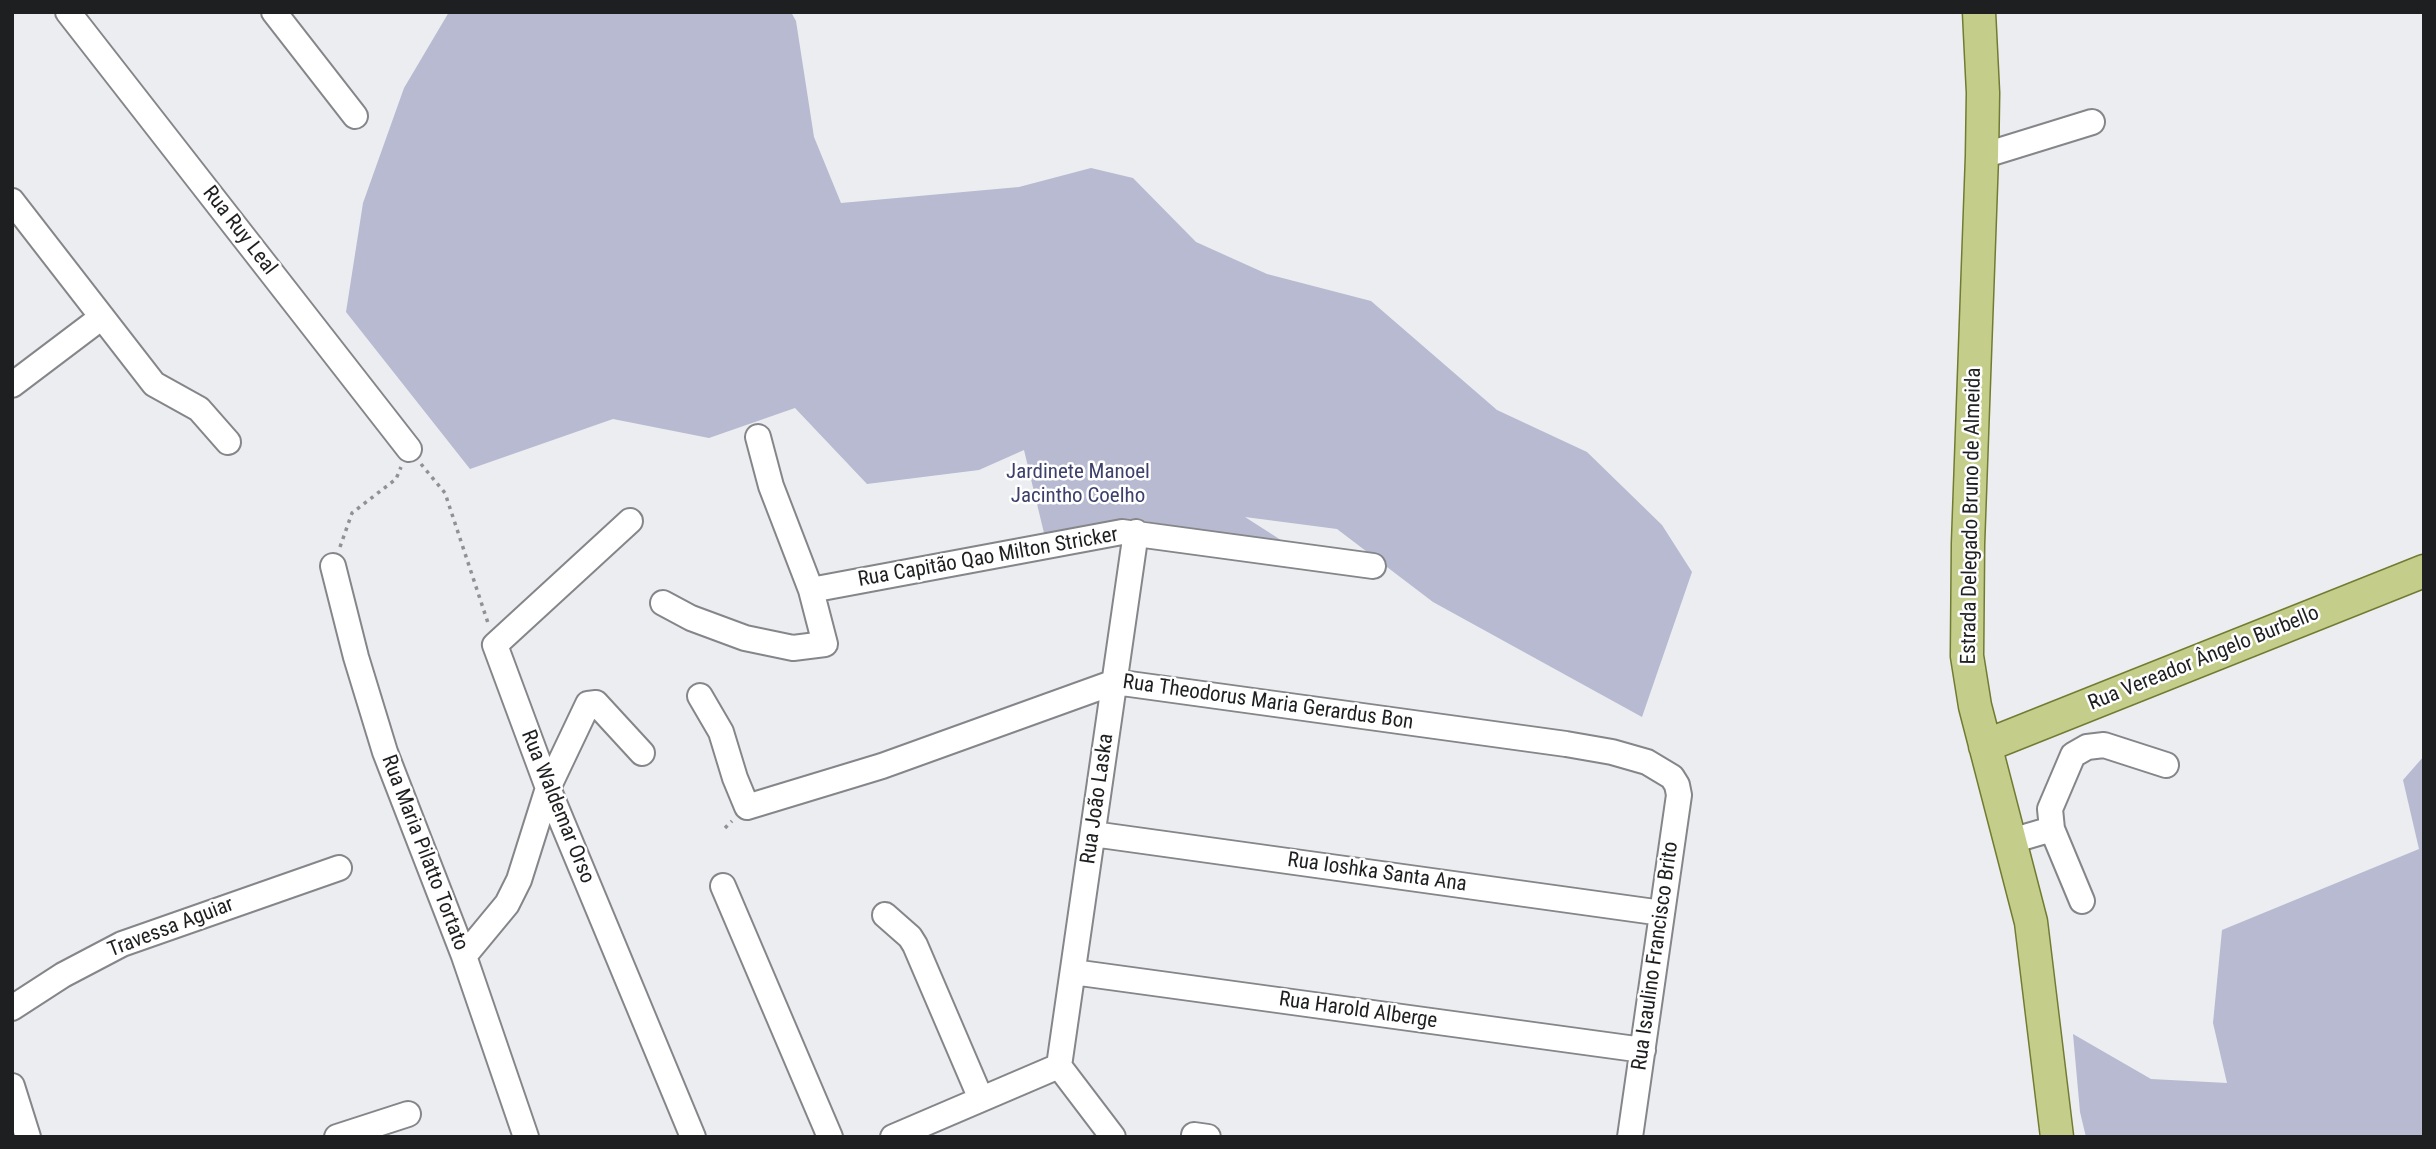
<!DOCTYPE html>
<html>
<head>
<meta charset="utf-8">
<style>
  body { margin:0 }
  #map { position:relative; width:2436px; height:1149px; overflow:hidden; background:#ecedf0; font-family:"Roboto Condensed",sans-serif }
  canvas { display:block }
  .frame { position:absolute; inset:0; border:14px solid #1e1f20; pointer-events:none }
</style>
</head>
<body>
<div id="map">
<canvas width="2436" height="1149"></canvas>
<div class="frame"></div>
</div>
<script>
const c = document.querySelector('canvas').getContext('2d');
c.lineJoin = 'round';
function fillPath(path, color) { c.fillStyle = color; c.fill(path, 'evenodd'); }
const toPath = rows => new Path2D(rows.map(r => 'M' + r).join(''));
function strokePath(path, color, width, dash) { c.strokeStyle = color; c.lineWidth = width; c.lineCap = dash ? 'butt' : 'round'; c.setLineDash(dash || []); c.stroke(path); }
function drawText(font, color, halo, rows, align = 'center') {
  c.font = font + ' "Roboto Condensed",sans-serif'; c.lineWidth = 5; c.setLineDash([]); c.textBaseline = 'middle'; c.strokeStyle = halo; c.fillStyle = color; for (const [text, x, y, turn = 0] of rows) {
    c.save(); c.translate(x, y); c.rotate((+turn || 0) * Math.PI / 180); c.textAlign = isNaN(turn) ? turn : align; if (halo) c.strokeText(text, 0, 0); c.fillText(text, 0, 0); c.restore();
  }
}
const green = toPath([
  [449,12,791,12,796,21,814,137,841,203,1019,187,1091,168,1133,178,1196,242,1267,274,1371,301,1497,410,1587,452,1662,525,1692,572,1642,717,1433,602,1337,529,1245,517,1284,542,1130,519,1044,533,1024,450,979,470,867,484,795,408,709,438,613,419,470,469,346,312,363,203,404,88],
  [2424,756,2424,1137,2086,1137,2080,1112,2073,1034,2151,1079,2227,1083,2213,1023,2222,930,2419,849,2403,780]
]);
const path = toPath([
  [421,464,445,493,488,623],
  [340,547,352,513,396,479,401,467],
  [725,828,732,821]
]);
const minor = toPath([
  [68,12,409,449],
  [274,12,355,116],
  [1982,156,2092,122],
  [12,201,154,384,199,409,228,442],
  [12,385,102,317],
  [630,521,495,645,548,788,693,1137],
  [333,566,356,657,385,752,464,956,526,1137],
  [811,590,1122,532,1373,566],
  [663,603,691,618,745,638,793,648,825,644,811,590,771,486,758,437],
  [700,696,721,732,735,778,747,807,882,766,1115,682,1566,744,1612,752,1647,762,1672,777,1677,785,1679,795,1630,1137],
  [1093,834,1662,913],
  [2011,841,2052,829],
  [723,886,830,1137],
  [2082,901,2052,829,2050,809,2073,755,2087,747,2104,745,2166,765],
  [885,915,910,937,915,945,981,1099],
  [464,956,507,904,519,880,548,788,588,704,596,703,642,753],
  [1073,972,1643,1050],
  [12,1008,63,975,122,944,339,868],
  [1059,1066,1136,532],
  [1059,1066,1113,1137],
  [12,1086,28,1137],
  [1194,1135,1208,1137],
  [337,1137,408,1114],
  [893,1137,1059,1066]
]);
const major = toPath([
  [1979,12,1983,93,1982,156,1968,544,1967,656,1975,706,2031,922,2057,1137],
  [1985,746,2424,571]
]);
const streetNames = [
  ["Rua Ruy Leal",239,231,52],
  ["Estrada Delegado Bruno de Almeida",1972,516,-89],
  ["Rua Capitão Qao Milton Stricker",988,558,-10],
  ["Rua Vereador Ângelo Burbello",2204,659,-22],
  ["Rua Theodorus Maria Gerardus Bon",1268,703,8],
  ["Rua João Laska",1098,799,-82],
  ["Rua Waldemar Orso",557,807,68],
  ["Rua Maria Pilatto Tortato",424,853,69],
  ["Rua Ioshka Santa Ana",1377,873,8],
  ["Travessa Aguiar",171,928,-21],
  ["Rua Isaulino Francisco Brito",1656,956,-82],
  ["Rua Harold Alberge",1358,1011,8]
];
const parkNames = [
  ["Jardinete Manoel",1078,473],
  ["Jacintho Coelho",1078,497]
];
fillPath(green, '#b7bad1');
strokePath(minor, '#858689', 28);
strokePath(major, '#727b32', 35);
strokePath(path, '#909193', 3.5, [3.5, 5]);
strokePath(minor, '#fff', 24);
strokePath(major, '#c5cd8a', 32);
drawText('21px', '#1e1f20', '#fff', streetNames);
drawText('21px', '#3d406b', '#fff', parkNames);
</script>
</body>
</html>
